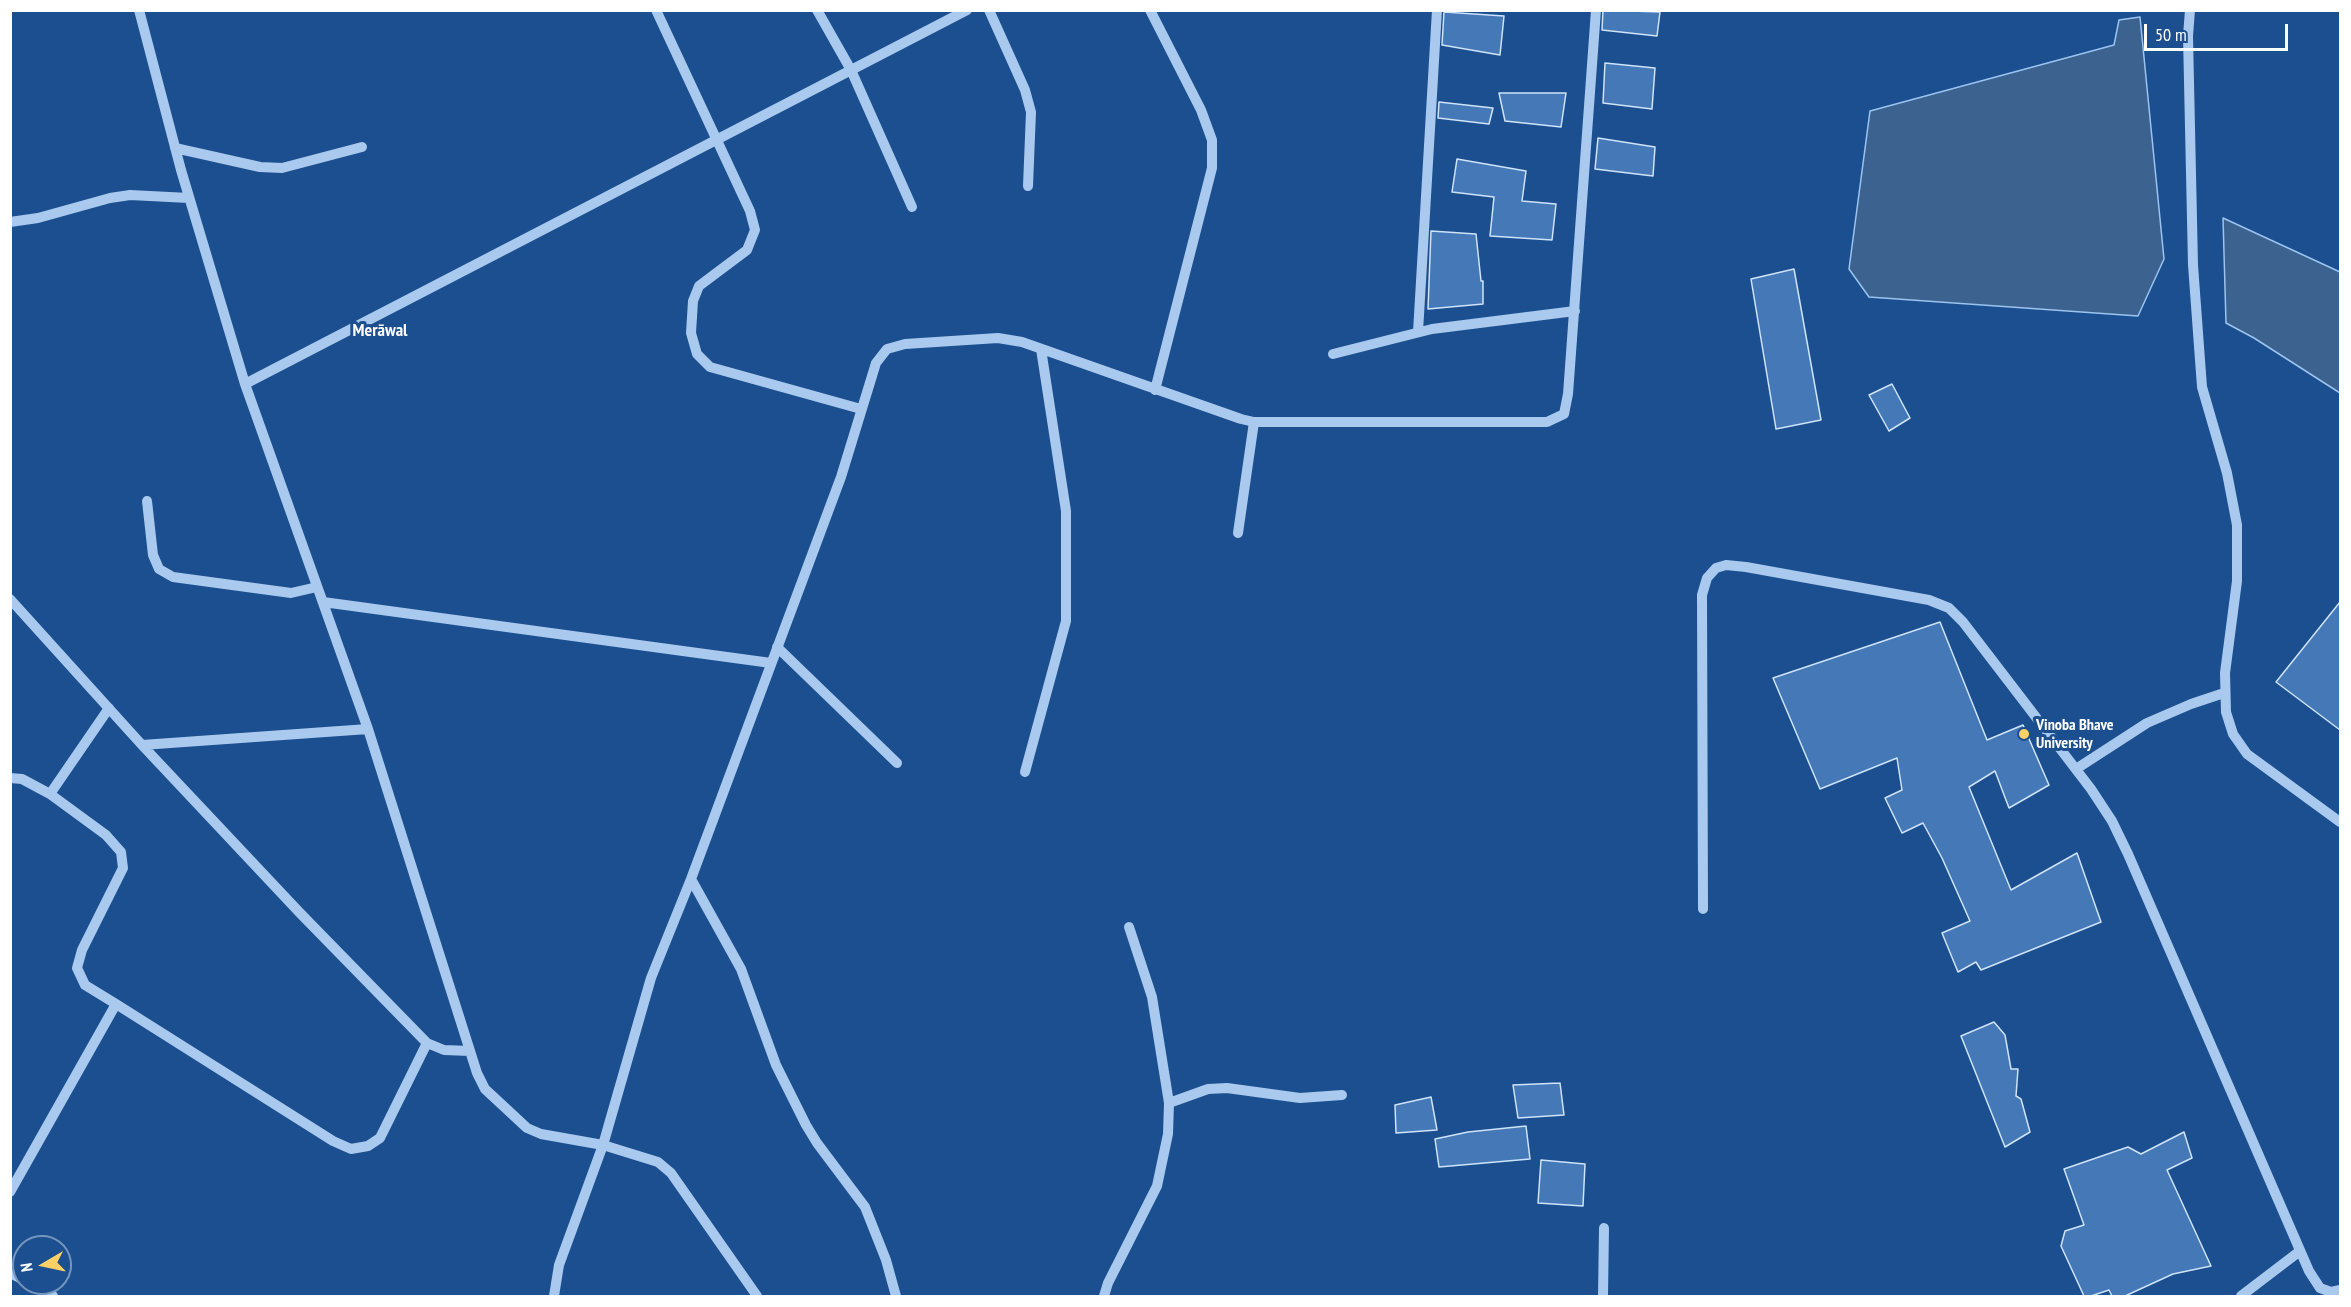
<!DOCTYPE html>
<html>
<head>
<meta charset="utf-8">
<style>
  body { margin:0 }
  #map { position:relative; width:2351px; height:1307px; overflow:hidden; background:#1b4f8f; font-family:"PT Sans Narrow",sans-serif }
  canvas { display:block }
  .frame { position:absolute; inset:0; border:12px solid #fff; pointer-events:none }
  .north { position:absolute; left:12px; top:1235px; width:60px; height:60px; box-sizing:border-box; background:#1b4f8f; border:2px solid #7695bc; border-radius:50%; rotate:261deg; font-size:16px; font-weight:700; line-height:24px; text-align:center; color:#fff }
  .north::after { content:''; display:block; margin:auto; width:21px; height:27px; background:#ffd166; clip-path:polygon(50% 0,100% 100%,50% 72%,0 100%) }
  .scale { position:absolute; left:2144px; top:24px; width:144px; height:27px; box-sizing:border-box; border:3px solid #fff; border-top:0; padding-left:8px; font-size:18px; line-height:21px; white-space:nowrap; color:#fff; -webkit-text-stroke:4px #1b4f8f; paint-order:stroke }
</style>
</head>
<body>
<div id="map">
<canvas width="2351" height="1307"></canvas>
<div class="frame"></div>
<div class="north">N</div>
<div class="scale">50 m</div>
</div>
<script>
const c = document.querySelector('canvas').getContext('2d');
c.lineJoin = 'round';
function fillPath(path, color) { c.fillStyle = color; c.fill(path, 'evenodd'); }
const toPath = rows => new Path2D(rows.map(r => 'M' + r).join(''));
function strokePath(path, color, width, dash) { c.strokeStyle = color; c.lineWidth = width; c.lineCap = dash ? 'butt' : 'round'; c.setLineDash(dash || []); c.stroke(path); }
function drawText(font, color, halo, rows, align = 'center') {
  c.font = font + ' "PT Sans Narrow",sans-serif'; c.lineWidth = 6; c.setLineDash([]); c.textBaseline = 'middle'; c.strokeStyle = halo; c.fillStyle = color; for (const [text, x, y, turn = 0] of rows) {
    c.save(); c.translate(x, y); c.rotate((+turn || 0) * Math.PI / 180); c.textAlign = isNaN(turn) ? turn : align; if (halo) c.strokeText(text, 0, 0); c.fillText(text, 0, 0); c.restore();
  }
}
const water = toPath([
  [2140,17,2164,259,2138,316,1869,297,1849,269,1870,111,2114,45,2119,20,2140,17],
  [2223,218,2340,272,2340,393,2254,338,2226,323,2223,218]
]);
const building = toPath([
  [1603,10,1660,12,1657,36,1602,30,1603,10],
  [1444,12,1504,16,1500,55,1442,45,1444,12],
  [1605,63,1655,68,1652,109,1603,103,1605,63],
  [1499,93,1566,93,1561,127,1505,121,1499,93],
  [1439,102,1493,108,1489,124,1438,118,1439,102],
  [1598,138,1655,147,1653,176,1595,169,1598,138],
  [1457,159,1526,171,1522,201,1556,204,1552,240,1490,236,1494,197,1452,192,1457,159],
  [1431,231,1476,234,1481,281,1483,281,1483,304,1428,309,1431,231],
  [1794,269,1821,420,1776,429,1751,279,1794,269],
  [1892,384,1910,418,1889,431,1869,395,1892,384],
  [2340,602,2340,730,2276,682,2340,602],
  [1940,622,1987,740,2023,725,2049,785,2009,808,1995,771,1969,787,2011,890,2077,853,2101,922,1981,970,1976,962,1958,972,1942,933,1970,921,1942,858,1923,823,1902,833,1885,798,1902,790,1897,758,1820,789,1773,678,1940,622],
  [1994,1022,2005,1035,2011,1069,2018,1069,2016,1096,2021,1099,2030,1132,2005,1147,1961,1036,1994,1022],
  [1560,1083,1564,1115,1518,1118,1513,1085,1560,1083],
  [1431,1097,1437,1130,1396,1133,1395,1105,1431,1097],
  [1526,1126,1530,1159,1439,1167,1435,1139,1468,1132,1526,1126],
  [2184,1132,2192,1158,2167,1170,2211,1266,2173,1274,2125,1296,2112,1296,2109,1290,2091,1296,2084,1296,2061,1246,2065,1231,2084,1225,2064,1169,2128,1147,2141,1154,2184,1132],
  [1541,1160,1585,1164,1583,1206,1538,1203,1541,1160]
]);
const minor = toPath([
  [139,10,181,170,245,384,368,729,477,1073,485,1089,527,1128,541,1134,603,1145,658,1162,671,1173,757,1296],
  [656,10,750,211,755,230,747,250,699,286,693,301,691,333,697,354,710,367,861,409],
  [817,10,851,70,912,207],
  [989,10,1025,90,1031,112,1028,186],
  [1150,10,1201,110,1212,140,1212,168,1155,390],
  [2190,10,2188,36,2193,265,2202,387,2227,473,2237,525,2237,581,2225,673,2226,712,2233,734,2247,754,2340,822],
  [175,148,260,167,282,168,362,147],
  [10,222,38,218,110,198,130,195,189,198],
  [1418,332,1437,10],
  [1333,354,1432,329,1575,311],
  [245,384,967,10],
  [147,501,153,555,159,569,173,577,291,593,317,587],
  [1238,533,1254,422],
  [10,599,142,745,300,913,427,1043,444,1050,470,1051],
  [323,602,771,663],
  [777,647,897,763],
  [142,745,368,729],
  [2076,769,2147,723,2191,704,2224,693],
  [1025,772,1066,621,1066,511,1041,349],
  [10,778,22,779,50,794,106,835,121,852,123,868,82,950,77,968,85,985,116,1004,333,1141,351,1149,368,1146,380,1138,427,1043],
  [50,794,109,708],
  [691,879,741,969,776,1065,806,1125,817,1143,865,1207,886,1260,896,1296],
  [1703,909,1702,595,1707,578,1716,568,1726,565,1746,567,1929,600,1949,608,1963,622,2091,789,2112,821,2128,854,2309,1271,2320,1288,2331,1292,2340,1290],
  [1169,1103,1208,1089,1227,1088,1300,1098,1342,1095],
  [10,1192,116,1004],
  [10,1273,24,1280],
  [29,1283,53,1296],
  [554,1296,559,1265,603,1145,651,978,691,879,841,477,876,363,887,349,905,344,998,338,1022,342,1241,419,1254,422,1547,422,1564,414,1568,394,1596,10],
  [1104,1296,1108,1283,1157,1186,1168,1134,1169,1103,1152,997,1129,927],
  [1603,1296,1604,1228],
  [2241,1296,2300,1251]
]);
const markers = [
  [2024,734,6,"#ffd166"]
];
const poiNames = [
  ["Vinoba Bhave",2036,725],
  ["University",2036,743]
];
const neighbourhoodNames = [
  ["Merāwal",380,331]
];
fillPath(water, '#3c6290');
strokePath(water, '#9cc4f0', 1.5);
fillPath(building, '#4478b7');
strokePath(building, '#cfe3fa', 1.5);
strokePath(minor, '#a9c9ee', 10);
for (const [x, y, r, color] of markers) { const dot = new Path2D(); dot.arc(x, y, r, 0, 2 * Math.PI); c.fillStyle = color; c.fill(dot); strokePath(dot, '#1b4f8f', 2); }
drawText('bold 16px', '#fff', '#1b4f8f', poiNames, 'left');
drawText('bold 18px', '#fff', '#1b4f8f', neighbourhoodNames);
</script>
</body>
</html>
